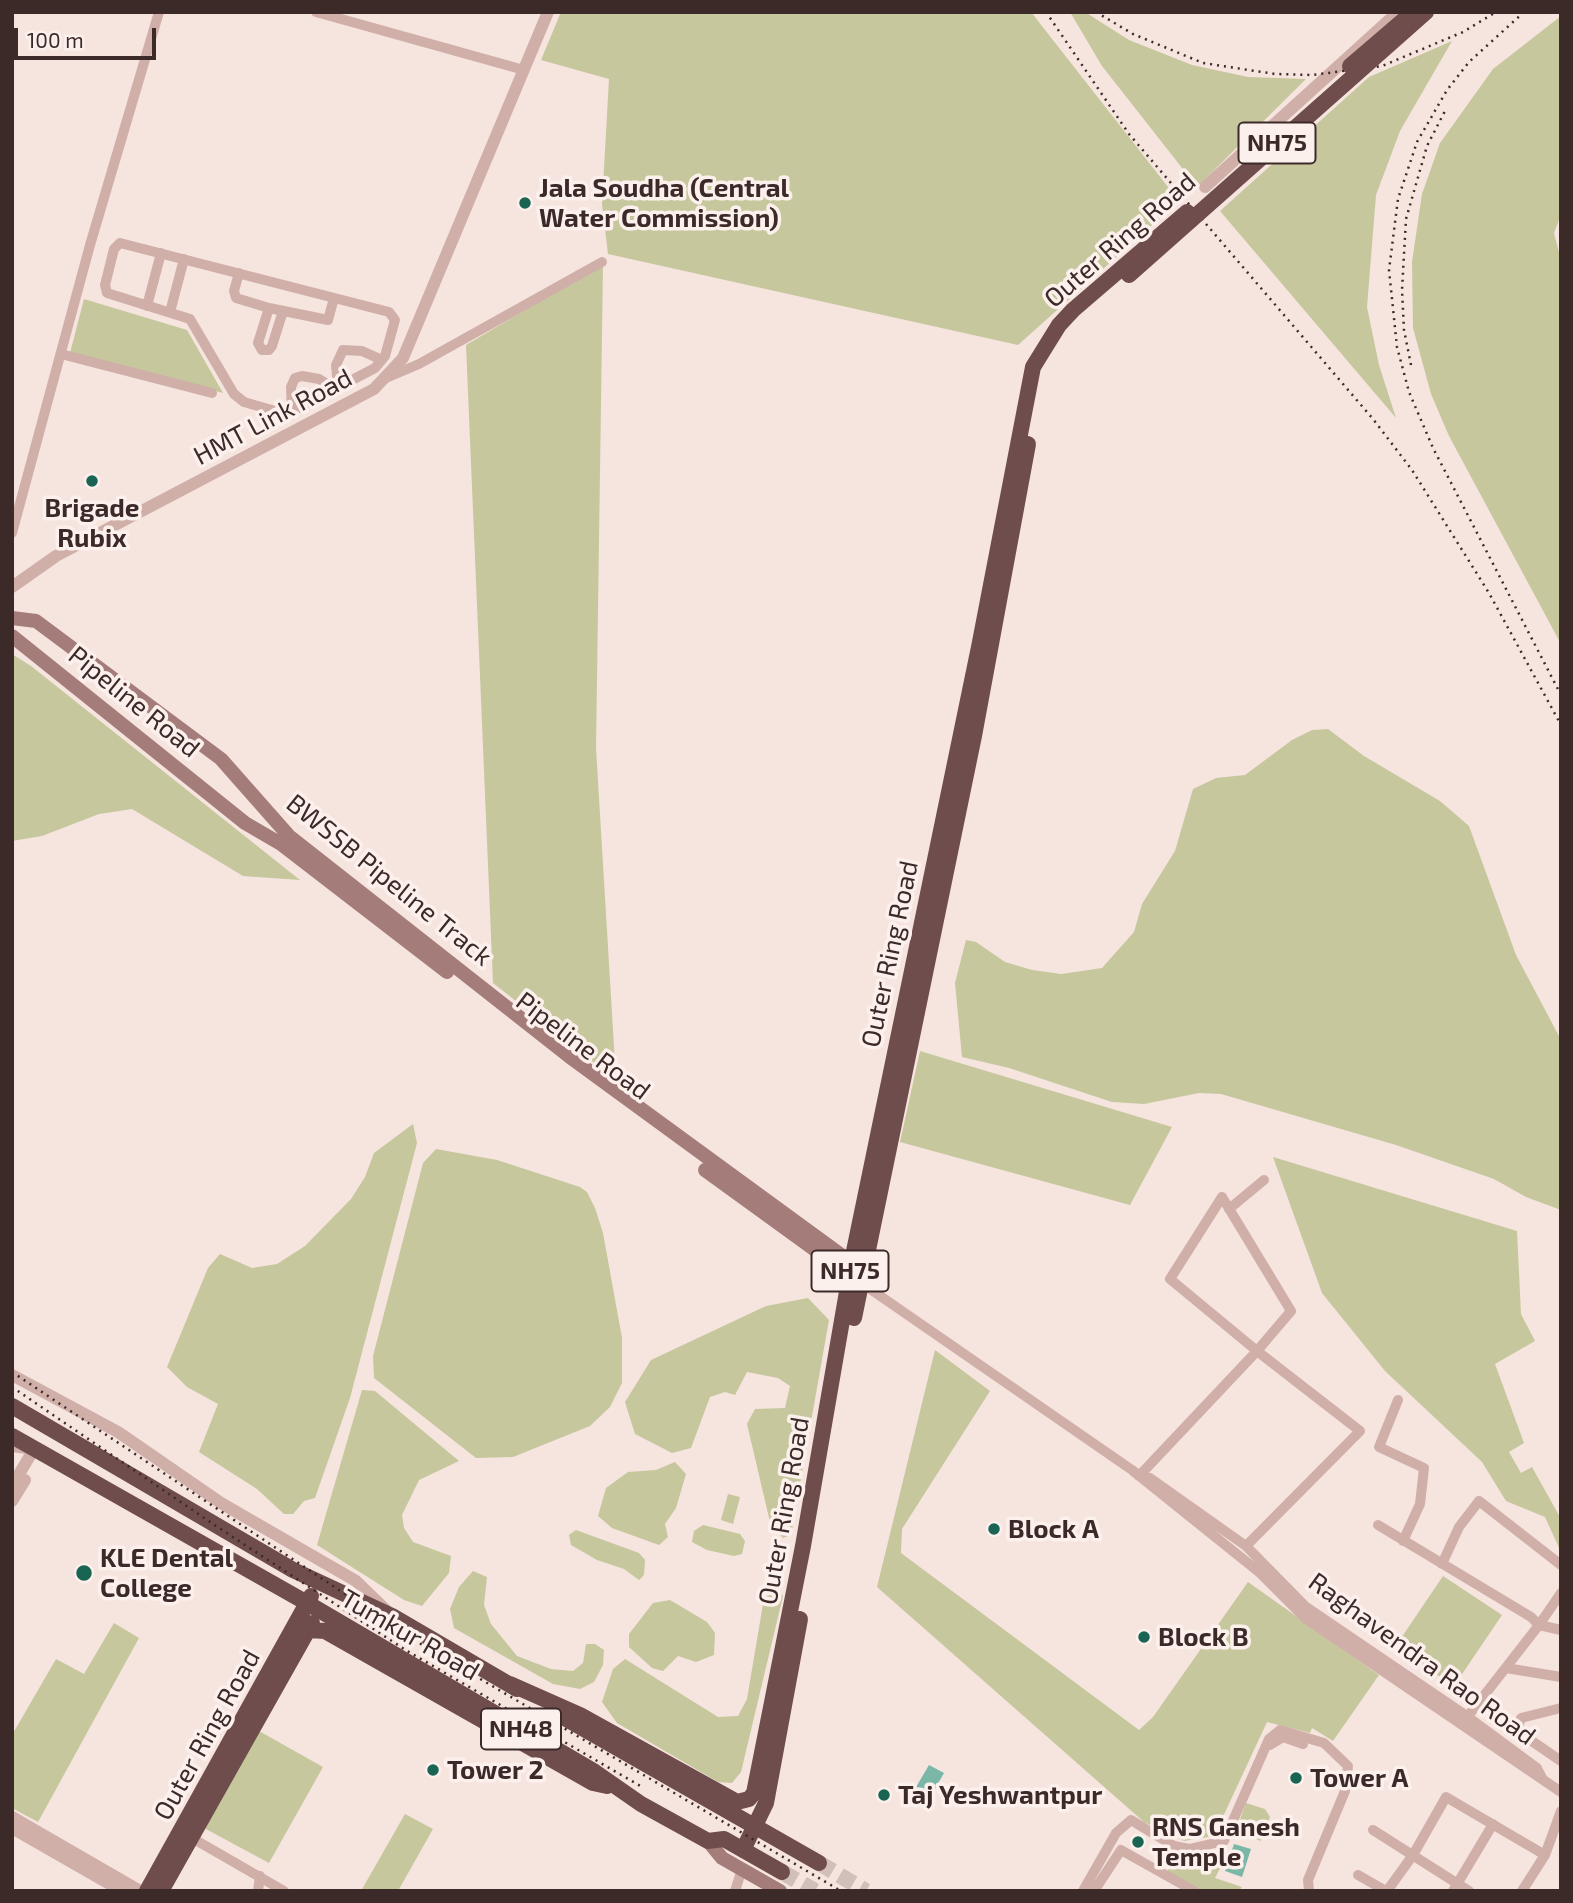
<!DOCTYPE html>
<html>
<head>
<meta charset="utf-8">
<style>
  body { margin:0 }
  #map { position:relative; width:1573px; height:1903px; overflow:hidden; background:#f6e4df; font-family:"Exo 2",sans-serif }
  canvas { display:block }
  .frame { position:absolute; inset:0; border:14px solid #3c2a29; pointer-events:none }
  .scale { position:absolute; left:14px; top:28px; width:142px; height:32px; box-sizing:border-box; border:4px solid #3c2a29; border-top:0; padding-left:9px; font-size:21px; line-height:24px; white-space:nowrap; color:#3c2a29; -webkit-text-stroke:5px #fcf0ed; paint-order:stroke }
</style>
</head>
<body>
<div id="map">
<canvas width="1573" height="1903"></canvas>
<div class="frame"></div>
<div class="scale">100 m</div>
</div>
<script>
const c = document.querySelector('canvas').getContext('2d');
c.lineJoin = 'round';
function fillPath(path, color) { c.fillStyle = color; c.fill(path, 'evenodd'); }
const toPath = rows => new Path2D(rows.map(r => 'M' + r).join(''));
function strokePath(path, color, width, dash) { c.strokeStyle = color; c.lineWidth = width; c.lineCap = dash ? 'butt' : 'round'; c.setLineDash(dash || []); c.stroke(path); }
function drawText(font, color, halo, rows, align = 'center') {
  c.font = font + ' "Exo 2",sans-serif'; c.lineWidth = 7; c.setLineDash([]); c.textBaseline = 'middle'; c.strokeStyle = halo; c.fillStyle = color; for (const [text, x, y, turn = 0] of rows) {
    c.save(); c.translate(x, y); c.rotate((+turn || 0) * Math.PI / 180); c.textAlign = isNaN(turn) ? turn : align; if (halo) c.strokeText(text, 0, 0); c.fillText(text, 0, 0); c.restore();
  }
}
const green = toPath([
  [561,12,1031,12,1179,201,1018,345,608,254,602,204,609,79,541,60],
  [1070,12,1085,12,1129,40,1192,65,1248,77,1306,79,1197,187,1102,66],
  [1561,16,1561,215,1554,233,1561,260,1561,644,1449,436,1431,394,1413,328,1412,262,1422,194,1440,143,1493,69],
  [1452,41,1400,131,1376,195,1367,307,1379,365,1396,418,1220,211,1369,77],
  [603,264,596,748,616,1080,493,983,466,345],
  [84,299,187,330,223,393,70,353],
  [12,654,31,666,300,880,243,876,132,809,99,814,42,836,12,841],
  [1328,729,1364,756,1440,801,1469,826,1516,955,1561,1040,1561,1210,1526,1197,1494,1179,1396,1145,1221,1094,1199,1093,1144,1104,1112,1102,1009,1068,962,1057,955,983,966,940,976,942,1005,962,1032,970,1061,974,1102,968,1134,932,1142,904,1175,851,1193,789,1216,778,1245,775,1292,740,1312,730],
  [920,1051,1172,1127,1130,1205,900,1142],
  [413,1124,417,1143,350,1398,315,1498,304,1501,293,1514,284,1514,257,1489,199,1452,218,1404,187,1387,167,1367,208,1268,220,1254,252,1268,277,1264,305,1246,351,1199,365,1177,374,1153],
  [436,1149,497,1160,580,1187,587,1192,595,1208,603,1233,622,1338,622,1383,610,1407,590,1426,513,1457,476,1458,374,1378,373,1356,423,1163],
  [1273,1157,1517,1231,1521,1314,1535,1341,1495,1364,1524,1443,1509,1452,1521,1473,1532,1467,1561,1519,1561,1552,1545,1517,1506,1501,1482,1462,1385,1371,1322,1293],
  [808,1298,829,1320,791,1535,783,1538,770,1522,747,1424,755,1409,785,1408,790,1386,778,1378,747,1372,735,1395,725,1392,710,1397,691,1448,672,1453,635,1434,625,1402,651,1360,766,1306],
  [935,1350,990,1391,902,1529,901,1553,1139,1730,1153,1717,1248,1582,1379,1675,1333,1741,1312,1728,1310,1733,1267,1722,1214,1836,1184,1841,1144,1822,877,1587],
  [362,1390,375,1391,459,1461,419,1480,402,1515,404,1528,413,1542,451,1556,449,1573,422,1606,404,1600,317,1545],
  [675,1462,686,1474,676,1508,665,1524,668,1537,659,1545,612,1528,598,1516,606,1488,628,1472,656,1470],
  [728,1494,740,1497,733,1524,721,1520],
  [703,1525,740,1534,745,1541,742,1554,734,1556,707,1550,692,1542,694,1531],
  [576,1530,639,1553,645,1560,644,1575,639,1580,624,1569,597,1560,571,1545,569,1535],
  [473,1571,487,1577,484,1605,491,1624,517,1656,551,1669,573,1671,583,1663,586,1644,595,1644,604,1650,603,1665,594,1682,580,1689,553,1684,454,1628,450,1609,459,1587],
  [1443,1576,1502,1615,1454,1686,1395,1647],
  [779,1590,783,1596,741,1772,732,1783,718,1782,617,1723,602,1702,613,1669,625,1659,718,1717,738,1716,747,1699,764,1598],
  [670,1600,707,1622,715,1633,714,1655,696,1662,678,1656,663,1671,652,1668,629,1647,629,1634,653,1603],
  [114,1623,139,1638,38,1822,12,1808,12,1735,56,1659,84,1674],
  [259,1731,323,1767,269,1863,204,1828],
  [1246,1803,1265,1809,1270,1817,1261,1841,1246,1835,1248,1828,1238,1825],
  [405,1814,433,1829,398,1891,361,1891],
  [1228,1853,1215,1878,1242,1887,1239,1891,1200,1891,1167,1872,1176,1854]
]);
const water = toPath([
  [929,1765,944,1773,924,1808,909,1799],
  [1234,1844,1251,1849,1242,1877,1225,1871]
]);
const trunkTunnel = toPath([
  [819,1863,866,1891],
  [782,1872,815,1891]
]);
const minor = toPath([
  [316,12,524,70],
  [120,243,389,312,395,320,385,356,375,368,293,411,282,413,244,402,234,394,190,319,107,293,105,285,114,249,120,243],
  [239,273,234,291,236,298,269,308,328,320,334,298],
  [147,306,161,253],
  [269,308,258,343,262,350,269,350,272,346,283,311],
  [170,312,184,259],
  [61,354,212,393],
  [386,378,419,364,602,262],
  [338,387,336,365,343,350,362,351,382,360],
  [292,412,291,387,295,378,302,376,319,379,335,389],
  [12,533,90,245,159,12],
  [1222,1197,1291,1311,1257,1351,1170,1279,1222,1197],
  [1229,1209,1264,1180],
  [860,1282,1132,1470,1259,1572,1305,1618,1561,1792],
  [1398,1400,1379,1447,1424,1468,1420,1504,1403,1541],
  [1139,1476,1257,1351,1360,1431,1246,1546],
  [1150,1478,1246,1546,1306,1607,1468,1717,1537,1768,1542,1778],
  [1378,1525,1531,1617,1539,1625,1561,1630],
  [1442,1564,1459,1527,1479,1501,1561,1565],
  [1506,1668,1561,1677],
  [1561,1708,1521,1718,1519,1724,1520,1733,1561,1761],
  [1465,1720,1539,1625,1561,1593],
  [1270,1745,1283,1737,1303,1744],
  [1373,1830,1469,1891],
  [192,1838,284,1891],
  [1358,1875,1386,1891],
  [258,1891,260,1876],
  [735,1891,742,1869],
  [1083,1891,1116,1833,1131,1820,1174,1846,1189,1849,1224,1841,1269,1739,1280,1730,1324,1743,1348,1766,1345,1791,1308,1880,1309,1891],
  [1094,1891,1121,1850,1194,1891],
  [1387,1891,1413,1855,1446,1797,1545,1855],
  [1453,1891,1493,1824],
  [1522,1891,1545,1855,1561,1811]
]);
const tertiary = toPath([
  [1205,187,1398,12],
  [12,587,56,556,374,389,403,358,548,12],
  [12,1375,118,1432,221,1503,356,1581,387,1611],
  [12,1446,34,1449,12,1486],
  [12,1501,25,1480],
  [12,1817,140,1891],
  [12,1828,122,1891]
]);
const secondary = toPath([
  [12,618,36,621,221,759,289,836,570,1057,841,1255,850,1271],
  [12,636,245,823,281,844,447,972],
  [705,1170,836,1265,849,1270],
  [708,1841,722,1858,780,1891]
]);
const trunk = toPath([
  [1350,66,1413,12],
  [854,1318,974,736,1028,444],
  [12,1406,293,1570,392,1616,517,1689],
  [12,1436,307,1603,595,1772,641,1804,708,1841,724,1839,782,1872],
  [308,1630,325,1631,593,1783,607,1786],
  [510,1684,580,1715,737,1802,749,1799,754,1793,803,1546,854,1251,979,647,1033,367,1059,325,1073,310,1187,212],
  [563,1717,819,1863],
  [743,1850,766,1803,800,1619],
  [147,1891,311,1596],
  [161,1891,312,1623]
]);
const rail = toPath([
  [1046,12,1129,134,1373,419,1412,470,1489,593,1561,725],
  [1096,12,1133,34,1203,63,1275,74,1312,75,1382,66,1463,32,1496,12],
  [1524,12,1469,62,1447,90,1417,142,1398,199,1389,270,1397,347,1409,392,1433,448,1561,695],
  [1411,365,1404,330,1402,290,1406,219,1427,146,1445,111],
  [12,1372,414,1640,841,1891],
  [12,1387,216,1526,407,1651,644,1788]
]);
const trunkBridge = toPath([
  [1129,275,1426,12]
]);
const markers = [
  [525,203,7,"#196453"],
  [92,481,7,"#196453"],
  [994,1529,7,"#196453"],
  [84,1573,9,"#196453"],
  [1144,1637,7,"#196453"],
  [433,1770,7,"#196453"],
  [1296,1778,7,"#196453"],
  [884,1795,7,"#196453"],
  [1138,1842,7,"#196453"]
];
const shields = [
  [1277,143,77],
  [850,1271,77],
  [521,1729,80]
];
const shieldNames = [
  ["NH75",1277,143],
  ["NH75",850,1271],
  ["NH48",521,1729]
];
const poiNames = [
  ["Jala Soudha (Central",539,188],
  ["Water Commission)",539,218],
  ["Brigade",92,508,"center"],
  ["Rubix",92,538,"center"],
  ["Block A",1008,1529],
  ["KLE Dental",100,1558],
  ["College",100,1588],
  ["Block B",1158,1637],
  ["Tower 2",447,1770],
  ["Tower A",1310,1778],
  ["Taj Yeshwantpur",898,1795],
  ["RNS Ganesh",1152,1827],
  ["Temple",1152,1857]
];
const streetNames = [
  ["Outer Ring Road",1120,240,-41],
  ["HMT Link Road",273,417,-28],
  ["Pipeline Road",134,702,39],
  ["BWSSB Pipeline Track",389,880,39],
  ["Outer Ring Road",890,954,-78],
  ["Pipeline Road",583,1046,37],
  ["Outer Ring Road",784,1511,-80],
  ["Tumkur Road",410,1635,30],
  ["Raghavendra Rao Road",1422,1659,36],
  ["Outer Ring Road",207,1735,-61]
];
fillPath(green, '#c6c79d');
fillPath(water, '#7ab7a7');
strokePath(trunkTunnel, '#d1bfbb', 16, [16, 8]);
strokePath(minor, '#d0afa9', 10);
strokePath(tertiary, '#d0afa9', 12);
strokePath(secondary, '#a47c7a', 14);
strokePath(trunk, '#6f4d4c', 16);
strokePath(rail, '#3c2a29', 2.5, [2, 5]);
strokePath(trunkBridge, '#6f4d4c', 16);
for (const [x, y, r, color] of markers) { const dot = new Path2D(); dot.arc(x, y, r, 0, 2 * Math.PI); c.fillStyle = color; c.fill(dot); strokePath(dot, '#fcf0ed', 2.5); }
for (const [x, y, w] of shields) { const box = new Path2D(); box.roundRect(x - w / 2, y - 20.5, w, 41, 5); c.fillStyle = '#fcf0ed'; c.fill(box); strokePath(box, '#3c2a29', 2); }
drawText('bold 24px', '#3c2a29', null, shieldNames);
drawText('bold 26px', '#3c2a29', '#fcf0ed', poiNames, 'left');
drawText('26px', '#3c2a29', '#fcf0ed', streetNames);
</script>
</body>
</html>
